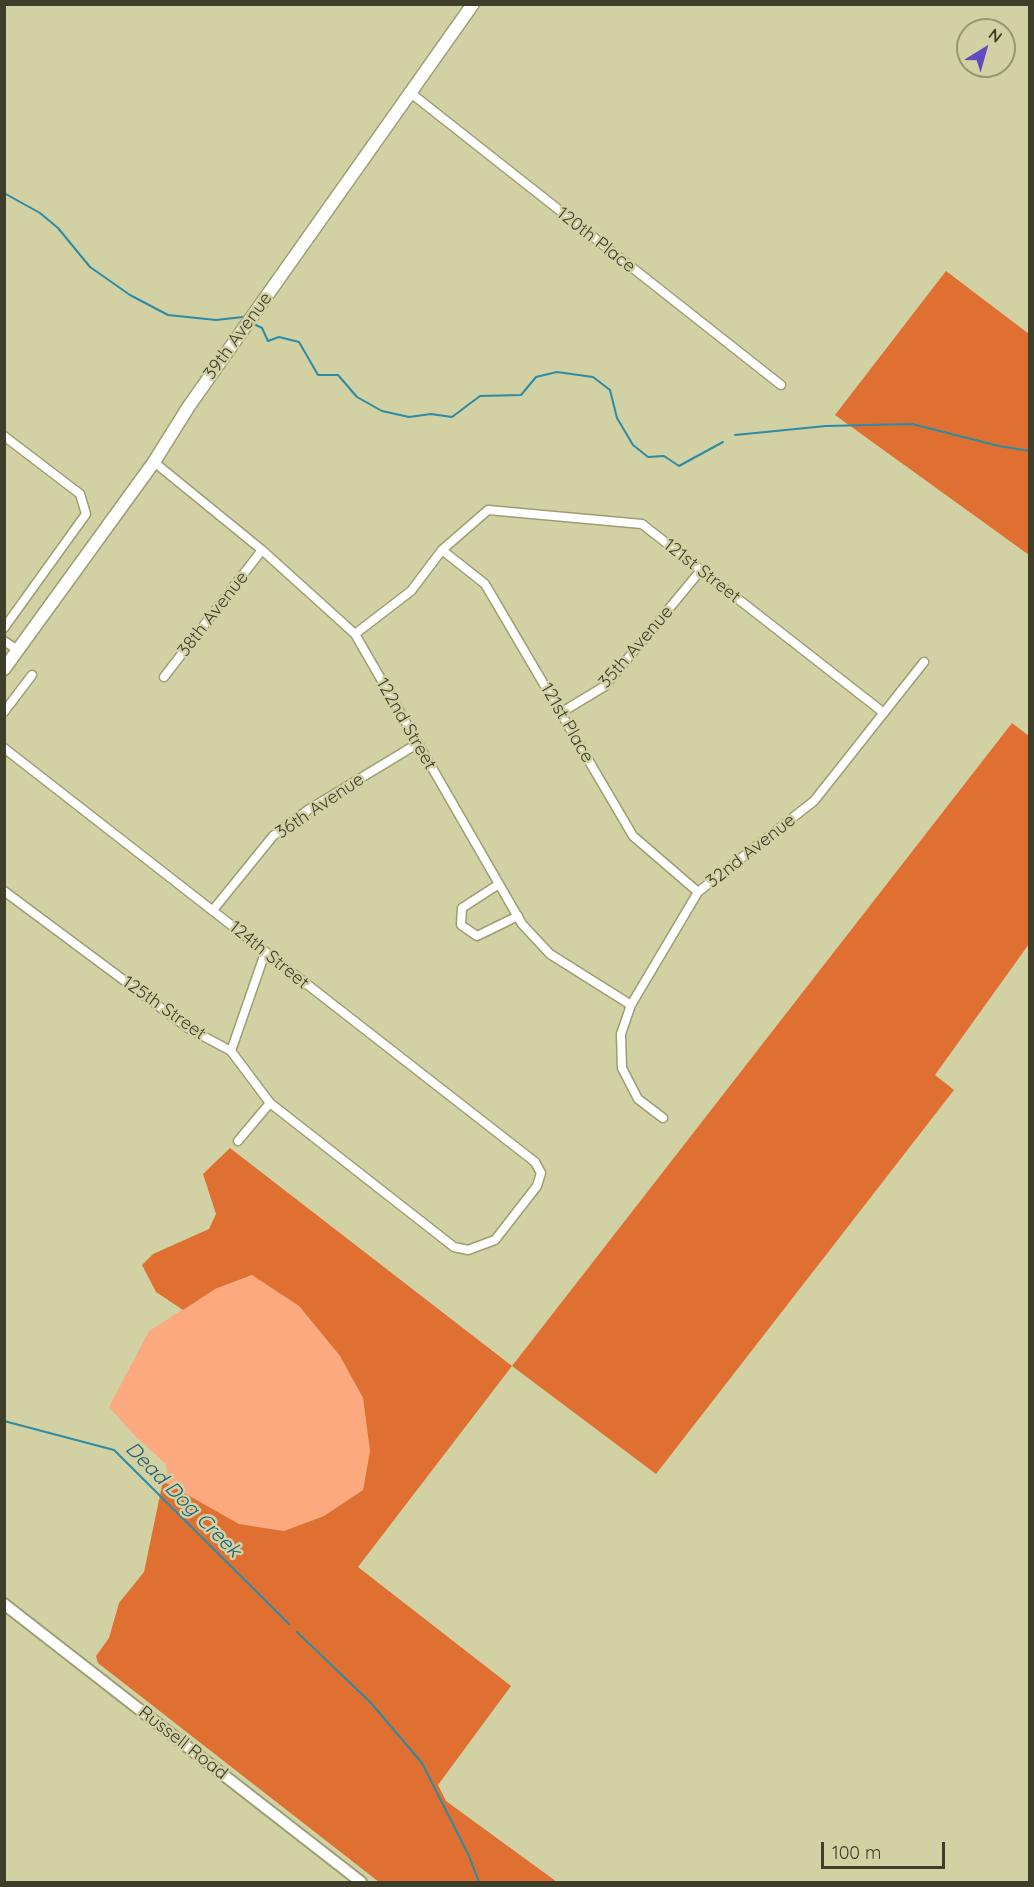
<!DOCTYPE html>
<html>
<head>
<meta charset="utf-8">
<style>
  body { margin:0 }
  #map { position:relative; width:1034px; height:1887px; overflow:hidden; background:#d2d1a4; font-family:Quicksand,sans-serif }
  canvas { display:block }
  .frame { position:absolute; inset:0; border:6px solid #3e3e2b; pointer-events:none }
  .north { position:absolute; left:956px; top:18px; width:60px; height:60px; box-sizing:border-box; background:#d2d1a4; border:2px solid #979674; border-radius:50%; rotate:37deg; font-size:16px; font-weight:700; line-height:24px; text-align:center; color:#3e3e2b }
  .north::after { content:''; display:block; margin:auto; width:21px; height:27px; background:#614ac2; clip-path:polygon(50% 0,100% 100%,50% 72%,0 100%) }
  .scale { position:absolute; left:821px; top:1842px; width:124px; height:27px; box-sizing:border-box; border:3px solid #3e3e2b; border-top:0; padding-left:8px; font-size:18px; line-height:21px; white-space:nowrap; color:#3e3e2b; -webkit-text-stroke:4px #d2d1a4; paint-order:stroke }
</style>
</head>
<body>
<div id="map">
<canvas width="1034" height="1887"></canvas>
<div class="frame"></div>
<div class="north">N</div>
<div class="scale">100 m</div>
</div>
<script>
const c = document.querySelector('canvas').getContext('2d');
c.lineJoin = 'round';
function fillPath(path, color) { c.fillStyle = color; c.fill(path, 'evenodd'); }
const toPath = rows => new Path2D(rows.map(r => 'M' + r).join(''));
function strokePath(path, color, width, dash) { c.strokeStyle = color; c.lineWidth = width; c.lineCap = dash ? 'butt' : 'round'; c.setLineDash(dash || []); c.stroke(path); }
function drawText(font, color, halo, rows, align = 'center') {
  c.font = font + ' Quicksand,sans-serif'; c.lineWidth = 5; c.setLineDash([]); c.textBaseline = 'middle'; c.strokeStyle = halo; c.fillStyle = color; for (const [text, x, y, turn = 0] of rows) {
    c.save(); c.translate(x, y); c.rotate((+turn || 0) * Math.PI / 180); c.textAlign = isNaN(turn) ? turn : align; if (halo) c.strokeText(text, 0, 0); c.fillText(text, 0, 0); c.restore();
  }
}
const green = toPath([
  [253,1275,299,1306,340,1356,363,1398,370,1451,363,1490,324,1516,284,1531,239,1524,168,1484,166,1464,136,1437,109,1407,149,1331,215,1289]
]);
const forest = toPath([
  [946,271,1029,334,1029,555,835,415],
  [1012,723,1029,736,1029,944,935,1075,954,1090,656,1474,512,1366,358,1567,511,1686,438,1785,446,1801,557,1882,379,1882,98,1663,96,1656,109,1638,119,1603,144,1572,163,1481,239,1524,284,1531,324,1516,363,1490,370,1451,363,1398,340,1356,299,1306,252,1275,215,1289,183,1310,156,1292,142,1265,153,1254,209,1229,216,1214,203,1174,230,1148,512,1366]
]);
const stream = toPath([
  [4,193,40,213,58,228,90,267,130,295,168,315,216,320,243,317],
  [256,325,262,328,268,341,279,337,299,342,318,375,338,375,357,397,382,411,409,417,431,414,452,417,480,396,521,395,536,377,557,372,593,377,610,390,617,418,633,445,648,457,664,456,679,466,723,442],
  [735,435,826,426,912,424,999,446,1030,451],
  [4,1421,114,1450,289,1624],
  [297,1632,371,1703,422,1763,469,1856,479,1882]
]);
const minor = toPath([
  [412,94,781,385],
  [4,436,80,494,86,514,4,628],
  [154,462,262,550,355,634,522,924,550,954,631,1005],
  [442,550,485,584,633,836,698,892],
  [355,634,411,591,442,550,488,510,642,524,884,713],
  [4,641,18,650],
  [164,677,262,550],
  [4,712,32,675],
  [562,712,605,686,701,570],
  [4,748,535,1162,541,1173,537,1186,495,1240,468,1250,454,1247,270,1103,231,1051,188,1028,4,891],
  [499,884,462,908,461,925,477,936,518,916],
  [213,910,273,836,308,810,417,744],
  [231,1051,265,953],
  [663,1118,638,1099,622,1068,621,1034,631,1005,698,892,814,801,924,662],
  [238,1141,270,1103]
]);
const tertiary = toPath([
  [4,1604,361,1882]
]);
const secondary = toPath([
  [4,669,154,462,189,406,473,4]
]);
const streetNames = [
  ["120th Place",596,240,38],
  ["39th Avenue",238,336,-54],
  ["121st Street",702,571,38],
  ["38th Avenue",213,614,-52],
  ["35th Avenue",636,647,-49],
  ["121st Place",567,723,60],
  ["122nd Street",406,724,60],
  ["36th Avenue",320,806,-34],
  ["32nd Avenue",751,851,-38],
  ["124th Street",269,955,39],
  ["125th Street",164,1008,35],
  ["Russell Road",183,1743,38]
];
const waterNames = [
  ["Dead Dog Creek",183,1500,45]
];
fillPath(green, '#fca97f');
fillPath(forest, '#df7032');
strokePath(stream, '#2d8ba5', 2);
strokePath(minor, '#9e9d72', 11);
strokePath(tertiary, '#9e9d72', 14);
strokePath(secondary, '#9e9d72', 15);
strokePath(minor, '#fff', 8);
strokePath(tertiary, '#fff', 10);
strokePath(secondary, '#fff', 12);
drawText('18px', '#3e3e2b', '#d2d1a4', streetNames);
drawText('italic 20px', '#1c5d75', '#d2d1a4', waterNames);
</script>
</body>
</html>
